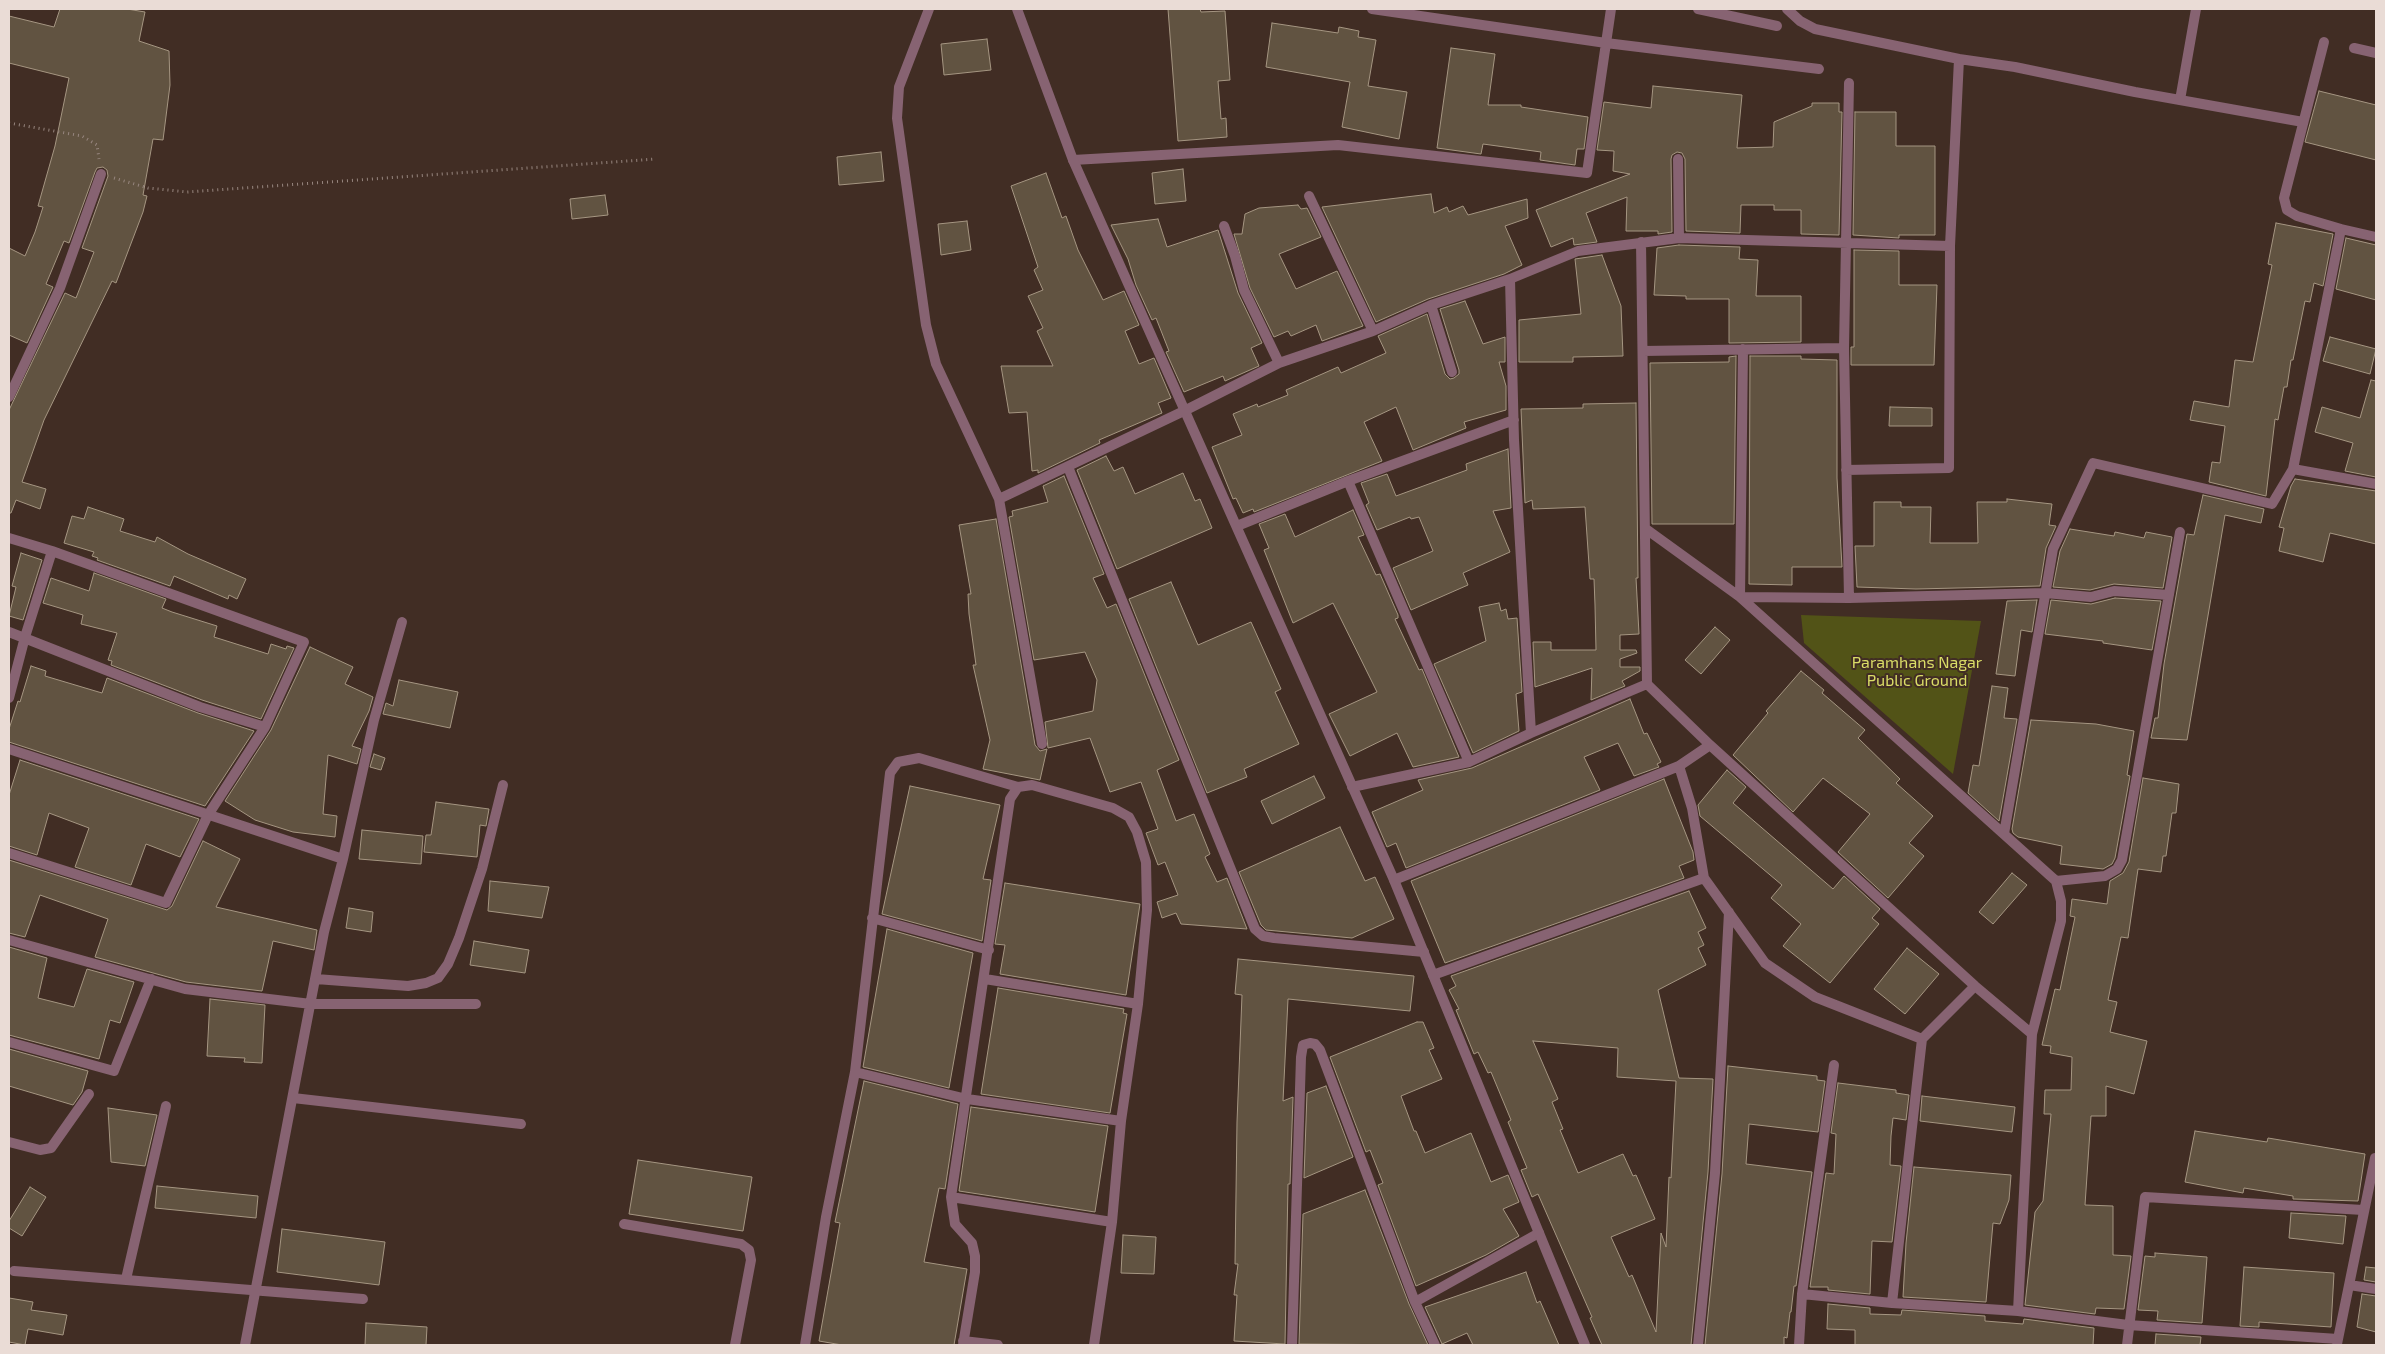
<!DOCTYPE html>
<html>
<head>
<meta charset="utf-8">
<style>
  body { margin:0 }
  #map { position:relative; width:2385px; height:1354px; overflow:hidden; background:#412d24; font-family:"Exo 2",sans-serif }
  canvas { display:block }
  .frame { position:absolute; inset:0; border:10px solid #eadcd6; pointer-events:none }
</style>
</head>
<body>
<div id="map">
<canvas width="2385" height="1354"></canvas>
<div class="frame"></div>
</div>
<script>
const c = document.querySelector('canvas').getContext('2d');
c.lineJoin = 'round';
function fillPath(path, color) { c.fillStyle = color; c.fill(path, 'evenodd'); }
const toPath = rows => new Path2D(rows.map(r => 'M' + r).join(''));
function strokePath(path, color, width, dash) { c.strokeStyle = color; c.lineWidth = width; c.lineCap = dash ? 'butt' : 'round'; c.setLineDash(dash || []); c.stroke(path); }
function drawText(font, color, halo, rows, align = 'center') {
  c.font = font + ' "Exo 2",sans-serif'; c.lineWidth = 4; c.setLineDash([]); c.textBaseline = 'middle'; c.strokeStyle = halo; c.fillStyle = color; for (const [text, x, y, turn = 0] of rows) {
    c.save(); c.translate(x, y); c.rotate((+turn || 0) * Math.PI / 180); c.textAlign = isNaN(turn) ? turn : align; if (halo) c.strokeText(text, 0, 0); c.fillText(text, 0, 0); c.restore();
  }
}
const green = toPath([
  [1801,615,1981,621,1953,774,1804,643]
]);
const building = toPath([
  [60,9,127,9,145,12,139,41,169,51,170,85,163,140,153,139,143,195,147,196,143,212,116,283,112,281,44,420,22,482,46,489,40,509,16,500,11,513,9,513,9,410,65,293,76,298,94,252,82,248,108,176,107,170,103,167,97,168,95,172,69,243,64,241,46,284,53,287,27,343,9,335,9,248,25,256,35,232,43,207,38,206,55,146,69,78,9,63,9,16,54,27,60,9],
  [1168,9,1200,9,1201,12,1225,11,1230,80,1218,81,1221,119,1226,118,1227,137,1178,141,1168,9],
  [1272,23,1338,33,1339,27,1359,31,1358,37,1376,40,1368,86,1407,92,1399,139,1342,127,1350,82,1266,67,1272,23],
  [987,39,991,70,944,75,941,44,987,39],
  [1451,48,1495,54,1488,105,1521,105,1521,107,1588,117,1584,149,1577,149,1575,165,1540,160,1541,152,1483,144,1481,154,1437,148,1451,48],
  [1653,86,1742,95,1737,148,1773,147,1774,122,1812,106,1812,103,1839,103,1839,112,1842,112,1839,235,1801,234,1801,210,1774,210,1774,205,1741,205,1740,233,1686,231,1685,159,1682,153,1677,152,1672,155,1671,159,1672,232,1658,234,1658,231,1626,231,1627,197,1586,213,1597,242,1574,245,1573,238,1551,247,1536,210,1630,174,1613,171,1614,151,1597,150,1604,102,1651,108,1653,86],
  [2319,91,2376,105,2376,160,2305,142,2319,91],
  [1855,112,1896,112,1896,146,1935,146,1935,235,1899,235,1899,238,1853,235,1855,112],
  [881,152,884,181,839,185,837,157,881,152],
  [1183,169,1186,201,1155,204,1152,173,1183,169],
  [1046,173,1062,218,1066,216,1078,250,1103,300,1124,291,1139,325,1125,331,1139,364,1154,358,1171,398,1158,403,1162,413,1099,440,1100,443,1038,473,1038,470,1032,471,1027,412,1009,413,1001,366,1053,366,1037,331,1043,328,1028,296,1043,290,1034,270,1038,267,1011,186,1046,173],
  [1431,194,1434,213,1447,207,1449,212,1463,206,1468,215,1527,199,1528,218,1505,226,1522,265,1504,274,1428,299,1376,322,1322,207,1431,194],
  [605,195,608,215,572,219,570,199,605,195],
  [1298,205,1301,209,1307,208,1321,237,1279,254,1296,289,1337,271,1363,326,1322,341,1316,325,1291,336,1288,331,1274,337,1250,288,1234,234,1242,234,1245,214,1259,208,1298,205],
  [1158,219,1167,247,1218,230,1238,293,1262,343,1251,348,1259,366,1225,381,1223,376,1184,392,1166,352,1169,351,1156,318,1152,320,1136,285,1128,259,1111,225,1158,219],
  [967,221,971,250,941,255,938,224,967,221],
  [2276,223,2333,234,2323,286,2314,283,2310,302,2305,301,2293,360,2291,360,2287,387,2284,387,2278,420,2275,419,2266,496,2209,482,2212,462,2220,463,2225,426,2190,420,2194,401,2229,407,2235,360,2253,362,2272,265,2268,264,2276,223],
  [2346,238,2376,245,2376,300,2336,289,2346,238],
  [1679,245,1740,247,1739,259,1758,260,1756,296,1801,296,1801,342,1729,343,1729,299,1686,299,1686,296,1654,295,1657,248,1679,245],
  [1854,250,1899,251,1899,285,1937,285,1934,365,1851,365,1851,347,1854,347,1854,250],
  [1602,255,1621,306,1623,356,1573,357,1573,362,1519,362,1519,320,1581,314,1575,259,1602,255],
  [1465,301,1483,344,1505,337,1505,362,1499,362,1506,386,1506,410,1464,422,1466,428,1413,450,1396,407,1364,422,1382,461,1254,512,1253,509,1243,513,1236,498,1233,499,1212,447,1242,435,1233,414,1257,404,1258,407,1288,395,1286,390,1338,367,1341,373,1386,353,1378,336,1427,314,1445,374,1450,379,1454,378,1459,374,1459,370,1440,309,1465,301],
  [2330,337,2376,349,2370,374,2323,361,2330,337],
  [1736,356,1734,524,1652,524,1650,363,1729,362,1729,357,1736,356],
  [1750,356,1801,356,1801,359,1837,360,1837,478,1842,567,1792,567,1792,585,1749,584,1750,356],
  [2371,380,2376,381,2376,477,2345,471,2353,443,2315,432,2322,407,2360,418,2371,380],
  [1636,403,1638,578,1636,578,1639,634,1620,635,1620,650,1636,650,1637,653,1620,659,1620,667,1640,667,1640,671,1622,681,1625,686,1591,700,1592,668,1535,687,1533,642,1551,642,1551,650,1596,650,1595,605,1594,579,1590,579,1585,507,1533,509,1532,500,1525,503,1521,409,1583,408,1583,404,1636,403],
  [1890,407,1932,408,1932,426,1889,426,1890,407],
  [1508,449,1511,508,1493,511,1510,552,1463,573,1468,585,1411,610,1393,568,1433,551,1419,517,1411,519,1410,517,1377,530,1366,505,1369,503,1361,483,1387,474,1396,496,1467,470,1466,464,1508,449],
  [1106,456,1114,471,1123,467,1135,494,1183,473,1195,501,1200,499,1212,528,1117,569,1077,470,1106,456],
  [1064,476,1104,574,1093,578,1107,608,1116,604,1179,760,1157,770,1176,821,1194,814,1210,854,1205,857,1217,882,1227,878,1247,929,1181,924,1176,913,1162,918,1157,902,1178,895,1165,862,1158,865,1146,833,1158,829,1141,782,1110,792,1090,738,1048,748,1045,722,1093,711,1097,680,1085,652,1034,660,1009,517,1013,516,1012,511,1048,502,1043,486,1064,476],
  [2295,479,2376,491,2376,544,2330,533,2323,562,2279,551,2284,528,2279,527,2291,486,2295,479],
  [2203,495,2264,509,2261,523,2225,515,2187,740,2151,738,2155,718,2158,718,2164,664,2187,534,2194,535,2203,495],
  [2007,499,2052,504,2049,525,2056,526,2046,548,2040,586,1916,589,1857,587,1855,546,1874,546,1874,502,1901,502,1901,507,1931,507,1930,543,1978,543,1977,502,2007,502,2007,499],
  [88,507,124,519,120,531,155,542,157,537,188,554,246,579,237,599,229,595,228,599,174,576,170,586,97,560,98,558,92,556,94,552,64,543,72,516,84,519,88,507],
  [1353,510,1364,535,1358,537,1376,575,1380,574,1398,615,1398,618,1395,619,1419,670,1422,669,1459,757,1413,767,1397,733,1350,756,1329,714,1377,692,1333,603,1293,623,1264,550,1269,548,1259,524,1285,514,1295,537,1353,510],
  [996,519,1035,745,1040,751,1047,749,1040,780,983,769,990,740,973,665,976,665,969,614,968,594,971,594,959,525,996,519],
  [2070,529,2114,536,2115,532,2144,538,2146,532,2172,537,2163,588,2114,584,2090,590,2053,587,2060,551,2070,529],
  [21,553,42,560,23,620,9,616,16,587,12,586,21,553],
  [94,573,166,599,162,608,172,612,217,626,214,637,268,654,271,644,286,649,287,646,294,648,261,719,202,700,111,665,112,661,108,660,117,633,81,624,83,615,43,603,51,578,89,591,94,573],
  [1171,582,1198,645,1251,622,1281,689,1275,692,1299,744,1244,769,1247,777,1207,793,1129,599,1171,582],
  [2115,598,2161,601,2152,650,2103,643,2103,641,2045,634,2051,600,2091,604,2115,598],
  [2037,600,2032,632,2021,630,2015,676,1996,674,2007,601,2037,600],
  [1499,603,1501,611,1506,609,1508,619,1517,618,1522,692,1516,694,1519,731,1473,753,1434,664,1486,641,1479,607,1499,603],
  [1715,627,1730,640,1701,674,1685,660,1715,627],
  [310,647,353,667,345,684,373,697,369,711,352,746,361,749,357,764,328,755,323,814,337,816,335,837,293,832,255,820,225,801,271,730,310,647],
  [31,666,46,671,45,676,102,693,107,678,198,713,254,731,205,806,9,742,9,729,18,701,20,702,31,666],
  [1801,671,1824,690,1822,693,1865,730,1858,738,1900,779,1896,783,1933,816,1909,843,1924,856,1888,898,1838,852,1870,814,1823,778,1793,812,1733,755,1768,713,1766,711,1801,671],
  [399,680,458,692,450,728,383,714,386,703,393,706,399,680],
  [1992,686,2008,688,2004,718,2017,719,1999,821,1968,793,1973,765,1979,766,1992,686],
  [1630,699,1644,734,1647,733,1661,762,1657,764,1659,767,1634,776,1618,743,1584,757,1600,790,1406,868,1396,843,1387,847,1372,812,1423,790,1418,780,1472,768,1630,699],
  [2031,720,2096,724,2134,731,2127,775,2130,776,2115,858,2112,864,2103,869,2060,864,2062,846,2018,837,2013,833,2012,829,2031,720],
  [374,754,385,758,381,770,370,767,374,754],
  [20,760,199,819,180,857,146,844,131,885,75,867,89,828,49,813,37,855,9,846,9,795,20,760],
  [1727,770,1746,787,1733,803,1833,889,1844,876,1880,909,1872,918,1879,924,1830,983,1783,946,1801,924,1771,898,1782,885,1700,816,1698,805,1727,770],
  [1314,776,1325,798,1272,824,1261,801,1314,776],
  [2143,778,2179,784,2176,813,2172,813,2166,856,2163,856,2161,872,2138,869,2128,938,2121,937,2108,1000,2117,1002,2110,1032,2147,1041,2134,1094,2106,1086,2106,1116,2091,1116,2085,1205,2113,1206,2113,1255,2131,1256,2124,1309,2096,1308,2095,1314,2025,1305,2035,1212,2043,1201,2051,1114,2044,1114,2045,1090,2071,1090,2072,1057,2050,1053,2051,1046,2042,1045,2055,989,2060,990,2075,917,2070,916,2072,899,2107,904,2110,881,2123,873,2129,862,2143,778],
  [1664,779,1693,852,1694,860,1679,866,1684,878,1445,963,1411,881,1664,779],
  [910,786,1000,805,983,879,991,880,982,941,882,914,910,786],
  [436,802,489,809,486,826,480,825,477,857,424,852,426,835,431,835,436,802],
  [1340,827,1365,881,1375,877,1394,919,1352,938,1266,930,1261,925,1239,872,1340,827],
  [362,830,423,836,421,864,359,859,362,830],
  [203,841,240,859,216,907,317,930,314,950,273,941,262,991,186,982,95,957,108,919,40,895,25,937,9,933,9,860,167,910,172,906,203,841],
  [2012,873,2027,885,1993,924,1979,912,2012,873],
  [490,881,549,887,542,918,488,911,490,881],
  [1005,883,1140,904,1126,995,1000,974,1005,945,995,944,1005,883],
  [1689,891,1706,928,1698,932,1704,945,1698,948,1706,965,1658,990,1679,1078,1713,1079,1708,1172,1691,1345,1602,1345,1590,1318,1592,1317,1538,1194,1532,1197,1521,1170,1527,1168,1508,1122,1511,1120,1491,1072,1488,1073,1478,1052,1474,1054,1456,1010,1459,1009,1449,990,1456,986,1451,976,1689,891],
  [1533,1041,1618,1048,1617,1077,1676,1081,1671,1178,1669,1177,1666,1247,1661,1233,1656,1332,1632,1275,1629,1277,1611,1237,1655,1219,1636,1175,1633,1176,1623,1154,1578,1173,1560,1130,1563,1129,1552,1102,1558,1099,1533,1041],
  [349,908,373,912,371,932,346,928,349,908],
  [887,929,973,953,949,1088,863,1067,887,929],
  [474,941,529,950,525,973,470,965,474,941],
  [9,947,47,958,38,998,74,1007,87,969,134,982,120,1023,110,1020,99,1059,9,1035,9,947],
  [1907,948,1939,974,1905,1014,1874,989,1907,948],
  [1238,959,1414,976,1410,1011,1288,999,1283,1101,1293,1097,1290,1184,1288,1184,1285,1344,1234,1341,1237,1295,1234,1295,1238,1264,1235,1264,1237,1122,1242,995,1235,994,1238,959],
  [998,988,1124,1009,1123,1013,1127,1014,1110,1113,981,1094,998,988],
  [210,999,265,1005,262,1063,244,1062,245,1058,207,1056,210,999],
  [1417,1022,1423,1022,1434,1048,1429,1050,1442,1079,1401,1096,1414,1131,1416,1131,1425,1153,1471,1133,1491,1182,1508,1175,1519,1202,1503,1209,1519,1236,1486,1255,1416,1286,1378,1185,1383,1183,1370,1150,1366,1152,1330,1057,1417,1022],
  [9,1049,88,1071,82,1092,73,1105,9,1086,9,1049],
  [1728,1066,1817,1076,1817,1080,1825,1081,1818,1132,1749,1124,1746,1164,1812,1172,1796,1286,1794,1286,1791,1312,1790,1312,1787,1338,1784,1337,1784,1345,1705,1345,1722,1174,1728,1066],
  [864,1081,958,1104,945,1189,939,1188,924,1262,967,1269,954,1345,842,1345,819,1341,840,1223,835,1222,864,1081],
  [1838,1083,1896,1090,1896,1093,1909,1095,1906,1120,1893,1118,1891,1136,1890,1165,1901,1166,1892,1242,1872,1241,1870,1294,1828,1290,1828,1287,1810,1287,1826,1173,1834,1174,1836,1134,1831,1133,1838,1083],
  [1326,1086,1353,1157,1304,1178,1307,1093,1326,1086],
  [1922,1096,2015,1107,2012,1132,1920,1121,1922,1096],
  [971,1107,1108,1126,1095,1212,959,1191,971,1107],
  [108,1108,157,1115,145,1166,111,1162,108,1108],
  [2195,1131,2267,1142,2268,1138,2365,1154,2358,1201,2293,1199,2293,1196,2244,1188,2243,1193,2185,1182,2195,1131],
  [638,1160,752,1177,743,1231,629,1214,638,1160],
  [1914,1167,2011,1175,2009,1200,2000,1224,1993,1223,1986,1302,1903,1297,1906,1243,1914,1167],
  [157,1186,258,1196,256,1218,155,1208,157,1186],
  [30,1187,46,1197,22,1236,9,1228,9,1221,30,1187],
  [1365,1190,1409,1304,1428,1345,1299,1344,1303,1214,1365,1190],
  [2291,1213,2346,1216,2343,1244,2289,1238,2291,1213],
  [282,1229,385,1242,379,1285,277,1272,282,1229],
  [1123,1235,1156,1237,1154,1274,1121,1273,1123,1235],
  [2155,1253,2207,1257,2202,1323,2157,1320,2158,1311,2138,1310,2145,1256,2155,1257,2155,1253],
  [2244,1267,2334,1273,2331,1327,2259,1322,2259,1327,2240,1326,2244,1267],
  [2366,1267,2376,1268,2376,1282,2364,1280,2366,1267],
  [1526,1272,1537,1303,1540,1301,1559,1345,1473,1345,1467,1333,1442,1344,1425,1307,1526,1272],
  [2362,1294,2376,1296,2376,1332,2357,1327,2362,1294],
  [9,1298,33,1302,31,1310,67,1315,63,1335,28,1329,25,1345,9,1342,9,1298],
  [1828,1304,1870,1308,1870,1314,1901,1315,1902,1310,1985,1316,1985,1321,2023,1324,2024,1319,2094,1328,2093,1345,1855,1345,1855,1330,1827,1329,1828,1304],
  [366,1323,427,1327,426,1345,365,1345,366,1323],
  [2156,1334,2201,1337,2200,1345,2155,1345,2156,1334]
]);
const path = toPath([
  [9,123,82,136,97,145,99,159],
  [114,178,148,188,187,192,656,159]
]);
const service = toPath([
  [293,1098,521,1124],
  [624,1224,741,1244,749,1250,751,1260,735,1345]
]);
const minor = toPath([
  [929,9,899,87,897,118,926,325,936,364,999,499,1042,744],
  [1372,9,1606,43,1819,69],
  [1698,9,1777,26],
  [1787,9,1800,21,1815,29,1959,59,1950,246],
  [2324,42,2284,198,2287,210,2297,216,2341,229],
  [2354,48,2376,53],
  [1959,59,2015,67,2135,92,2303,122],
  [1849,83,1844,348,1849,598],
  [2180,100,2196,9],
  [1678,159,1679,238],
  [1073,160,1338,145,1587,173,1611,9],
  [1309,196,1373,331],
  [1224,226,1235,256,1244,290,1279,363],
  [1510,279,1514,440,1531,733],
  [1431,305,1452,372],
  [1643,351,1844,348],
  [9,397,60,288,101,174],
  [1068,467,1255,929,1263,936,1274,938,1424,952],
  [2293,469,2341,229,2376,237],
  [1348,481,1469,762],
  [999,499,1186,410,1279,363,1373,331,1431,305,1510,279,1578,251,1679,238,1950,246,1949,468,1846,470],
  [1237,526,1348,481,1514,420],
  [1646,529,1740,597,1743,349],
  [9,538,52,551,304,642,265,727,208,815,166,903,9,853],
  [9,632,200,707,265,727],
  [1647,684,1710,745,1975,986,2032,1034],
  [9,698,25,637,52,551],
  [9,749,343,859],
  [1679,766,1692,808,1704,878,1765,963,1815,997,1922,1039,1975,986],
  [1352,787,1469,762,1531,733,1647,684,1641,242],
  [2004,834,2053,549,2093,463,2272,504,2293,469,2376,484],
  [1394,880,1679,766,1710,745],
  [2056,881,2105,876,2117,869,2122,860,2180,532],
  [872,918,989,950],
  [9,940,185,989,311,1004,476,1004],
  [1433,975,1704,878],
  [316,979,408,986,426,983,438,978,448,964,459,938,482,869,503,785],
  [985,979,1138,1004],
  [9,1042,114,1071,151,979],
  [855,1072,890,773,898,762,919,758,1018,787],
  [9,1142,40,1150,51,1148,89,1094],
  [951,1197,1112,1222],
  [14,1271,363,1299],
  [126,1279,166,1106],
  [2349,1285,2376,1289],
  [1802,1294,1892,1303,2018,1311,2128,1325,2338,1339],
  [1415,1302,1539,1233],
  [1892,1303,1922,1039],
  [2018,1311,2032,1034,2061,921,2061,901,2056,881,1740,597,1849,598,2045,593,2091,597,2114,591,2169,595],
  [963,1341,998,1345],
  [2337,1344,2375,1158],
  [245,1345,324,932,343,859,374,720,402,622],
  [805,1345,826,1217,855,1072,967,1099,1121,1121],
  [963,1345,975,1272,975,1256,972,1243,955,1224,951,1197,1010,799,1018,787,1032,785,1113,808,1129,817,1137,832,1146,862,1147,910,1138,1004,1121,1121,1112,1222,1094,1345],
  [1292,1345,1301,1057,1303,1045,1310,1043,1315,1044,1320,1050,1415,1302,1435,1345],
  [1698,1345,1715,1173,1729,912],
  [1799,1345,1802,1294,1834,1065],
  [2127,1345,2145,1197,2363,1210]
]);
const tertiary = toPath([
  [1017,9,1073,160,1394,880,1585,1345]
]);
const parkNames = [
  ["Paramhans Nagar",1917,663],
  ["Public Ground",1917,681]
];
fillPath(green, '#525317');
fillPath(building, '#615341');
strokePath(building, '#a59682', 1);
strokePath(path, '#97867f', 3, [1, 4]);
strokePath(service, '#876372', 10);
strokePath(minor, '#876372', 10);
strokePath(tertiary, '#876372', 10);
drawText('16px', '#dadd67', '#412d24', parkNames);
</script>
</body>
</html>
